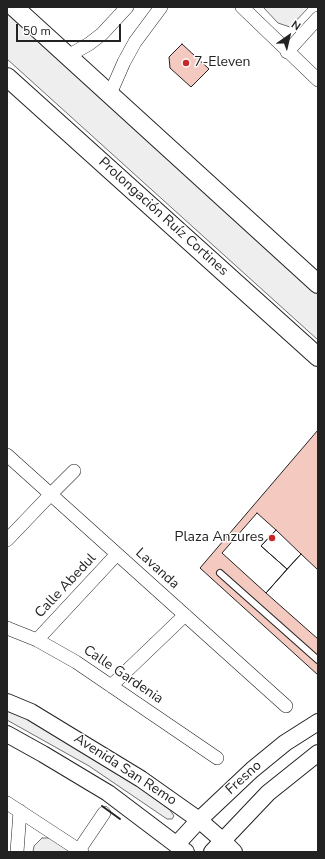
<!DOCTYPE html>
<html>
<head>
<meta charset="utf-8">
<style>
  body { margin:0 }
  #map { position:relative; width:325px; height:859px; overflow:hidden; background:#fff; font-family:"Nunito Sans",sans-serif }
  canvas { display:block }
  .frame { position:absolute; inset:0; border:8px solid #222; pointer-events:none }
  .north { position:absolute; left:269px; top:16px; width:40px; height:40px; -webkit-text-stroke:3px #fff; paint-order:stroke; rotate:34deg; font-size:11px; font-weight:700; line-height:16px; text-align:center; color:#222 }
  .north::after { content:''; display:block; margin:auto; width:14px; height:18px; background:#222; clip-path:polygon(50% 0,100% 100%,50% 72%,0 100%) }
  .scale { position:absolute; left:16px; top:24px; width:105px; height:18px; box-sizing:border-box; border:2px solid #222; border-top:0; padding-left:5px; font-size:12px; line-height:14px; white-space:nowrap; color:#222; -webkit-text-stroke:3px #fff; paint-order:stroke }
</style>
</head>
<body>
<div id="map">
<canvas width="325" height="859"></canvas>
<div class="frame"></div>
<div class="north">N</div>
<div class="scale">50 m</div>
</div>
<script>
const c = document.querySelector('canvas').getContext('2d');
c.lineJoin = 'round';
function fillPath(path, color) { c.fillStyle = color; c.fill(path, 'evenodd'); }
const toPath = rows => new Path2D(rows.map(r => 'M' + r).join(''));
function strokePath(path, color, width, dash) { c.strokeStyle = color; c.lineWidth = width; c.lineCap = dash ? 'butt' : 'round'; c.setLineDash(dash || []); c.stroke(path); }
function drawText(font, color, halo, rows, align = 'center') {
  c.font = font + ' "Nunito Sans",sans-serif'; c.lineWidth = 3; c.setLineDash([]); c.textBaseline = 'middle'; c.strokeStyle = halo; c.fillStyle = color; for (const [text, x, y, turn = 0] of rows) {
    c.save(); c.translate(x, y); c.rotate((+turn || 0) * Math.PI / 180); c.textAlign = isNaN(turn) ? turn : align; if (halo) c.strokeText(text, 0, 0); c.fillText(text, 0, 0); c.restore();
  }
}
const green = toPath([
  [263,7,309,7,290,27,278,23,263,7],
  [7,10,318,291,318,340,7,59,7,10],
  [7,711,33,721,103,761,170,810,174,816,172,819,167,819,89,766,7,720,7,711],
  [42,838,55,838,76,852,33,852,34,846,42,838]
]);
const building = toPath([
  [182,44,209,69,191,87,170,68,169,57,182,44],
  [318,430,318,675,200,568,318,430],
  [257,513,276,530,261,546,287,569,266,593,222,553,257,513],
  [276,530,301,554,287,569,261,546,276,530],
  [301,554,318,570,318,639,266,593,301,554]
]);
const service = toPath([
  [220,573,318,660]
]);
const minor = toPath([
  [242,7,318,80],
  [287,52,318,18],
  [68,56,89,44,102,34,127,7],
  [110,94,124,62,135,42,161,7],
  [7,455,286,706],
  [7,540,51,494,74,471],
  [7,628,37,640,76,662,217,758],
  [37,640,117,554],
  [111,686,185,615],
  [7,803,82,852],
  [79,850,104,813],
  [17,852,20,811]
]);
const tertiary = toPath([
  [7,702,31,712,141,779,199,820,222,840,234,852],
  [7,734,43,754,108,793,186,852],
  [177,844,199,820,252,770,285,743,318,722],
  [212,852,268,793,318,753]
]);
const secondary = toPath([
  [14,7,318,284],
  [7,77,318,357]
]);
const wall = toPath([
  [102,806,120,819]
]);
const markers = [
  [186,63,4,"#c62828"],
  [272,538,4,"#c62828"]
];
const poiNames = [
  ["7-Eleven",194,63],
  ["Plaza Anzures",264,538,"right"]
];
const streetNames = [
  ["Prolongación Ruíz Cortines",163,217,42],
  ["Lavanda",157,569,42],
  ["Calle Abedul",66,586,-47],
  ["Calle Gardenia",123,675,34],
  ["Avenida San Remo",125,770,33],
  ["Fresno",244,778,-42]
];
fillPath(green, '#eee');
strokePath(green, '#6f6f6f', 1);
fillPath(building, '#f3c9c0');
strokePath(building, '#222', 1);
strokePath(service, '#222', 8);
strokePath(minor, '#222', 14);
strokePath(tertiary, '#222', 18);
strokePath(secondary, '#222', 20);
strokePath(service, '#fff', 6);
strokePath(minor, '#fff', 13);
strokePath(tertiary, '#fff', 16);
strokePath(secondary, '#fff', 18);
strokePath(wall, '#222', 2);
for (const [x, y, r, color] of markers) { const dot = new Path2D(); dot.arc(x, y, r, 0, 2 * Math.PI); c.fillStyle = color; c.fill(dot); strokePath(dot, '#fff', 1.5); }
drawText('14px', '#222', '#fff', poiNames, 'left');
drawText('14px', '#222', '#fff', streetNames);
</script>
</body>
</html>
